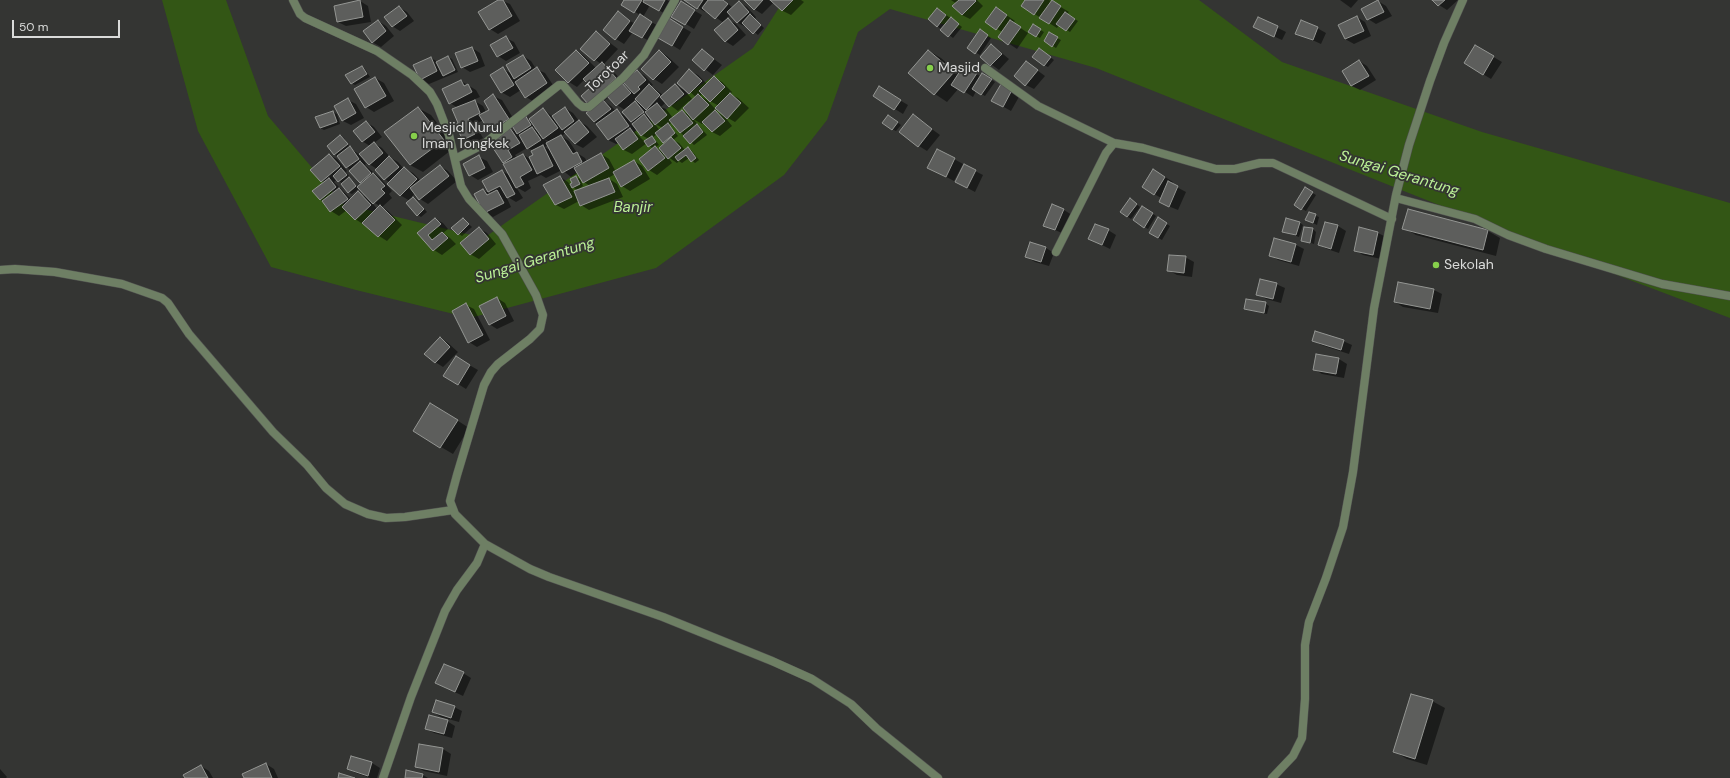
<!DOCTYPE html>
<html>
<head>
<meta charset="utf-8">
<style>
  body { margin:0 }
  #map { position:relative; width:1730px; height:778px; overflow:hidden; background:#343533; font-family:"DM Sans",sans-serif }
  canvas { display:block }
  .scale { position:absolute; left:12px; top:20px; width:108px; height:18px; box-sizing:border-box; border:2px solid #dadbda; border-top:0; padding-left:5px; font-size:12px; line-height:14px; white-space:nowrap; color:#dadbda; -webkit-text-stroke:3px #343533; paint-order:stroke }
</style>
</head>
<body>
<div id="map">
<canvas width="1730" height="778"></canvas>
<div class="scale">50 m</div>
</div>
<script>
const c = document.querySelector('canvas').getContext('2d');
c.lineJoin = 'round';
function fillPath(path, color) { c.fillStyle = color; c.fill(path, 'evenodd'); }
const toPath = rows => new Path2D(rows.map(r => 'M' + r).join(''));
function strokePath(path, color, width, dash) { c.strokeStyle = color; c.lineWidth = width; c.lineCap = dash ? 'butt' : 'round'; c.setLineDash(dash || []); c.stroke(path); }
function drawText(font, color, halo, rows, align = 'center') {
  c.font = font + ' "DM Sans",sans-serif'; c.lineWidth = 3.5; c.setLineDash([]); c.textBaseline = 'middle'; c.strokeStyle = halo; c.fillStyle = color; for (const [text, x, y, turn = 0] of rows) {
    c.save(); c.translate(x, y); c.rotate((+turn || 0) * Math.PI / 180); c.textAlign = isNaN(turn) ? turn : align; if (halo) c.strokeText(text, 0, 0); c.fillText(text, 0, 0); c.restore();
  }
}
const water = toPath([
  [162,0,226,0,268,116,343,204,484,238,753,48,784,0,1199,0,1282,62,1482,132,1730,203,1730,318,1564,255,1096,68,890,9,858,32,827,120,784,175,656,268,470,318,356,290,271,267,198,131]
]);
const shadow = toPath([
  [500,0,510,4,520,21,498,34,490,29],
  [626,0,667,0,674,4,667,15,650,5,643,17,660,27,651,42,633,32,624,44,616,39,618,13,635,24,640,15,623,4],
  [686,0,724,0,733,8,739,2,747,7,756,17,755,19,764,28,758,35,747,26,746,27,738,23,730,15,727,19,736,24,746,35,733,46,725,41,724,23,706,11,705,12],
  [745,0,801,0,804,2,791,15,783,11,774,2,762,14,754,9],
  [951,0,977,0,983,6,970,19,962,15,954,6,957,4],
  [1026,0,1049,0,1069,12,1067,14,1078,21,1070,32,1059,25,1057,28,1022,6],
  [1340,0,1358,0,1351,8],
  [1434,0,1458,0,1447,10,1439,5],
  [360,1,368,6,371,22,346,26,338,22],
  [1378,1,1386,6,1392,16,1376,24,1368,19],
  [681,3,702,15,694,29,673,16],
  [399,7,407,12,414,21,400,31,392,26],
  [996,8,1015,21,1013,23,1028,33,1017,49,999,37,1002,32,986,22],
  [941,11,962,27,953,38,937,26],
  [1357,17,1365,22,1371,36,1354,44,1345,39],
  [1258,18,1286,32,1282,40,1262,31],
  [670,20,691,32,680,50,659,37],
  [378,21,386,26,394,36,381,47,372,42],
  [1033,26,1044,32,1040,38,1029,32],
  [1317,28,1326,33,1321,44,1297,33],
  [596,32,618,49,604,64,610,68,623,82,637,71,645,76,653,85,651,86,663,95,675,85,684,90,693,100,696,97,678,82,689,70,698,75,707,84,714,78,722,82,732,92,730,94,738,98,749,108,735,122,726,117,719,106,710,101,703,93,700,96,707,100,717,111,716,112,724,116,732,126,720,136,712,132,704,122,702,124,693,119,707,135,694,145,681,133,672,122,669,125,678,136,673,140,679,143,685,150,688,148,691,150,699,160,695,163,689,158,682,163,679,161,677,163,668,157,672,163,657,175,649,170,653,149,647,143,632,154,624,150,619,143,616,144,608,140,598,124,594,122,596,107,592,87,585,79,577,87,569,82,576,51,584,56,596,68,601,64,581,49],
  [625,82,630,88,622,84],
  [609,97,617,105,625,110,627,116,616,111,611,106,604,101],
  [637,99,643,106,635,101],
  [689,101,690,115,682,111,673,118,666,109,661,107,666,102,678,111],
  [628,120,634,123,632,125],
  [655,124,663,128,660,131],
  [637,130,641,135,649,139,645,142,635,132],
  [657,134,666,144,663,152,655,147,659,145,653,137],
  [984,33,991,38,980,55,968,48],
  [1049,34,1061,40,1056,48,1045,41],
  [506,38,514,42,520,53,506,61,498,56],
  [992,45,1009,59,999,70,981,57],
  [1475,46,1502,62,1491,79,1465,63],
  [472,48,480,53,485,66,470,72,462,67],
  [1040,49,1054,60,1048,67,1044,65],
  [702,50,722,65,713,75,693,60],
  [659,51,667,56,679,67,662,84,654,79,642,69],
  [929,51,941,58,959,74,972,71,981,77,983,74,995,82,985,96,976,91,973,97,959,88,947,102,935,94,910,73],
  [523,56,531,61,536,69,545,73,555,88,534,102,526,97,521,90,510,97,501,92,503,69,512,74],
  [448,57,452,59,458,72,429,84,421,79,431,58,438,62],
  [1359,61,1367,66,1376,80,1360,90,1352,86,1343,71],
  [1026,62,1045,76,1034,89,1026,85],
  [362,67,365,69,370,77,355,85,351,83],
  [375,78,384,83,394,101,374,112,366,107],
  [461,81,476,90,480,97,473,100,483,106,486,112,490,110,493,96,502,100,516,123,525,117,529,119,543,109,553,117,565,108,573,113,579,121,587,126,597,137,583,148,575,144,566,133,561,136,569,141,577,153,585,158,587,162,601,154,609,159,616,172,634,161,642,166,650,179,630,191,622,186,615,174,608,178,617,184,623,197,589,210,581,205,579,201,564,209,556,205,545,185,560,177,568,182,570,185,574,183,576,177,580,179,583,186,577,190,571,186,574,192,590,186,584,182,578,173,571,177,562,170,546,178,541,175,528,181,531,188,525,192,516,187,523,198,516,202,506,196,511,207,493,217,485,213,483,190,491,194,483,181,502,171,511,176,507,164,504,162,500,136,490,130,484,120,475,124,483,138,472,144,464,139,460,123,458,108,450,103],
  [513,126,518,133,509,128],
  [536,127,539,132,533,128],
  [544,139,550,142,548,143],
  [548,145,551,151,545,147],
  [527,148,532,150,535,155,529,158,523,155,517,158,515,155],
  [1001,85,1020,95,1011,111,993,101],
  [879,88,908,105,903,114,874,96],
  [348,100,356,104,364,118,351,125,343,121,335,107],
  [418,108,431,115,455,147,423,172,410,165],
  [333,112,337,114,340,124,324,130,320,128],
  [914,116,940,135,927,151,919,146],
  [892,118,901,125,896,131,892,129],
  [366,122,374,127,382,137,374,143,382,148,391,158,398,162,404,169,404,168,413,173,421,181,440,166,448,171,457,181,428,204,420,199,415,193,412,197,417,200,427,212,421,217,418,215,410,201,400,195,390,183,385,179,377,169,369,164,364,158,363,159,366,164,365,165,381,179,392,191,389,194,392,198,382,207,388,211,402,225,387,241,379,236,364,223,363,224,355,219,347,210,339,216,331,211,320,199,324,183,321,181,329,155,337,159,347,171,346,172,350,177,349,178,358,187,363,183,351,170,346,167,328,146,340,136,344,138,350,148,360,155,370,146,362,141],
  [337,179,343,184,348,192,352,194,360,188,370,199,358,193,351,199,334,182],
  [371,201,380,206,377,209],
  [938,150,963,164,954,181,937,172],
  [479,157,487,161,493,172,478,180,470,175],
  [975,171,983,175,975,192,956,182],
  [1162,175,1173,182,1171,184,1186,192,1178,210,1168,206,1161,198,1143,187],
  [1306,189,1316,195,1306,211,1295,205],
  [1134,202,1140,207,1131,219,1121,212],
  [1143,207,1156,216,1148,229,1134,220],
  [1064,210,1072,215,1064,234,1044,225],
  [1408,210,1488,231,1500,238,1496,256,1416,235,1404,228],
  [1309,213,1319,217,1317,225,1307,220],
  [435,219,443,223,448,229,443,233,450,238,456,244,442,255,434,250,419,233],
  [463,219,472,227,462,236,459,234],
  [1158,219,1170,226,1162,240,1150,233],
  [1299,222,1303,225,1299,237,1283,231],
  [1325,223,1338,226,1346,231,1339,253,1327,249,1319,245],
  [479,228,487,233,496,244,479,259,470,254],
  [1313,229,1316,232,1314,244,1302,240],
  [1108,230,1116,235,1110,249,1090,239],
  [1378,233,1386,237,1381,259,1363,255,1355,250],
  [1275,239,1296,245,1304,249,1299,266,1278,260,1270,255],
  [1046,248,1054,253,1049,266,1035,262,1026,257],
  [1185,257,1194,262,1192,277,1177,275,1168,270],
  [1276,284,1285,288,1281,303,1266,299,1258,294],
  [1434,290,1442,294,1438,313,1403,307,1395,302],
  [497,298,505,303,514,321,497,329,489,324],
  [1265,303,1269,306,1267,314,1245,309],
  [466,305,474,309,490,340,477,347,469,342],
  [440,338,448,343,458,352,443,367,435,362],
  [1313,340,1343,341,1352,345,1349,354,1321,345],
  [1339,359,1347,364,1344,378,1322,374,1314,369],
  [464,362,478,370,466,389,458,384],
  [443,411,469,428,453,454,441,447],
  [463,673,471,678,463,696,436,683],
  [1432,701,1445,708,1427,765,1407,759,1395,752],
  [454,707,462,711,459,722,441,717,433,712],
  [447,721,455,726,452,738,434,733,426,729],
  [443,749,451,754,447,776,424,771,416,767],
  [352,757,372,763,380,768,377,778,370,778,356,773,348,769],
  [266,764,274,769,278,778,245,778],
  [201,766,209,771,213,778,186,778],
  [0,769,7,777,6,778,0,778],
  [407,771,423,775,428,778,406,778]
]);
const building = toPath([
  [360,0,363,17,337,22,334,6,360,0],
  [498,0,503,0,512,16,489,30,478,12,498,0],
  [624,0,642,0,634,13,621,5,624,0],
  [644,0,665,0,659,11,643,2,644,0],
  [684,0,703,0,697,9,684,0],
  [708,0,723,0,728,4,715,19,702,8,708,0],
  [744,0,763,0,754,10,744,0],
  [770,0,793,0,782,11,770,0],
  [959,0,975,0,976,1,962,15,952,6,959,0],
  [1025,0,1044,0,1034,15,1021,6,1025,0],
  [1052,0,1061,6,1049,24,1039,18,1052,0],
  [1378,0,1384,12,1367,20,1361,9,1378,0],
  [1432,0,1445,0,1438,6,1432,0],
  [681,1,695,10,685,25,671,17,681,1],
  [739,1,749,12,737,23,727,12,739,1],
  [399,6,407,16,392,27,384,17,399,6],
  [996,7,1007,15,996,30,985,22,996,7],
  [937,8,946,15,937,27,928,19,937,8],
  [618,11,630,21,615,40,603,30,618,11],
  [1065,12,1075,19,1066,31,1056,24,1065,12],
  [640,14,652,22,642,38,629,31,640,14],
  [750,14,761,25,753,34,742,23,750,14],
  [1357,16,1364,31,1345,39,1338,25,1357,16],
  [951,17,959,24,948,37,940,30,951,17],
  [1258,17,1278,26,1274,37,1253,27,1258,17],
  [669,18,683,27,672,46,658,38,669,18],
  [728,18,738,30,725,42,714,30,728,18],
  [378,20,386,31,372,43,363,31,378,20],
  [1010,20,1021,27,1008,45,998,37,1010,20],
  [1301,20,1318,27,1313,40,1295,34,1301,20],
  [1033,24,1041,29,1036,37,1028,32,1033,24],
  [980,29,988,35,975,54,967,48,980,29],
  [596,31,610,44,594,61,580,49,596,31],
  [1049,32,1058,37,1052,47,1044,41,1049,32],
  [506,36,513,48,497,57,490,45,506,36],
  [991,44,1002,54,990,66,980,57,991,44],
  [1475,45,1494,56,1483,75,1464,63,1475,45],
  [472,47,478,61,461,68,455,53,472,47],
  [1039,48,1051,57,1044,66,1032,57,1039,48],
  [702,49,714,59,704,71,692,60,702,49],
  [576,50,589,63,568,83,555,70,576,50],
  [659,50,671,62,653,80,641,69,659,50],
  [928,50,954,72,934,95,908,73,928,50],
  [523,55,531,68,514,79,506,65,523,55],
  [448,56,455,70,443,76,436,62,448,56],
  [431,57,437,71,420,80,413,65,431,57],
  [1359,60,1369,76,1351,86,1342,71,1359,60],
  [1026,61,1038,70,1025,86,1014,76,1026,61],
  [602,62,616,78,588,104,581,96,591,87,583,79,602,62],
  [964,65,977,73,964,93,951,85,964,65],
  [362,66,367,74,351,84,345,75,362,66],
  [503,67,514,85,501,93,490,75,503,67],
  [537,67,547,83,525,98,515,82,537,67],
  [689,69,702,81,689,94,677,83,689,69],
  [637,70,646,80,638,87,640,89,634,94,622,81,637,70],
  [982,73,992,79,981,95,972,89,982,73],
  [714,76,725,87,710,102,699,91,714,76],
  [375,77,386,96,365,108,354,89,375,77],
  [461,80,464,86,468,84,472,92,449,104,442,89,461,80],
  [621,82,631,93,616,106,606,95,621,82],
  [649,84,660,95,646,110,635,99,649,84],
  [675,84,684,94,669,107,660,97,675,84],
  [1001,84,1012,90,1003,107,991,101,1001,84],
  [879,86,901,100,894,110,873,96,879,86],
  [730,93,741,103,727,119,715,108,730,93],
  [493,94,509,119,489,131,479,115,489,110,484,101,493,94],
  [698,94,709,105,693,120,683,108,698,94],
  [348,98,356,113,342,121,334,106,348,98],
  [475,100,480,113,468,119,475,134,463,140,455,125,458,123,452,109,475,100],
  [603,100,611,109,594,122,586,113,603,100],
  [635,101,644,112,631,122,622,112,635,101],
  [657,103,667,115,655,125,645,112,657,103],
  [418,107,444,140,410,165,384,132,418,107],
  [565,107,574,121,562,130,552,116,565,107],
  [543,108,558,128,543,139,529,119,543,108],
  [617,109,629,126,608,140,596,124,617,109],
  [682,110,693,123,680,133,669,120,682,110],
  [715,110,725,121,712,132,702,122,715,110],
  [333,111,337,122,320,128,315,117,333,111],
  [644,114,653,126,641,136,632,124,644,114],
  [913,114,932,129,918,147,899,132,913,114],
  [525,115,531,125,517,134,511,124,525,115],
  [888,115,898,122,892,130,882,123,888,115],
  [579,120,589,132,575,144,564,132,579,120],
  [366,121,375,132,362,142,353,131,366,121],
  [668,123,675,133,663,143,655,133,668,123],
  [697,124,703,132,690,144,683,136,697,124],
  [532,127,541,140,527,149,519,135,532,127],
  [510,128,520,143,508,150,512,157,503,163,489,142,510,128],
  [630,128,638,139,623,150,615,139,630,128],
  [340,135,348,144,334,155,327,146,340,135],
  [561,135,573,154,577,152,582,162,562,173,546,143,561,135],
  [652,136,656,142,648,147,644,141,652,136],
  [671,137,681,148,668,159,659,148,671,137],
  [374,142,383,153,369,165,359,154,374,142],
  [543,145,553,166,537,174,529,157,533,155,531,151,543,145],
  [350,146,359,159,346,168,337,156,350,146],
  [655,146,665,158,648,171,639,159,655,146],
  [688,147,696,158,691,162,686,155,678,161,675,157,688,147],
  [937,149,955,158,946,177,927,168,937,149],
  [601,153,609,168,583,183,574,168,601,153],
  [329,154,340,166,321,182,310,170,329,154],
  [523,154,532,170,520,177,524,184,516,188,503,164,523,154],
  [479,155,485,168,469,176,463,164,479,155],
  [389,156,399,167,384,180,375,170,389,156],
  [634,160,642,174,621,187,613,172,634,160],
  [360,161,371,173,360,183,349,171,360,161],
  [964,164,976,170,967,188,955,182,964,164],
  [440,165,449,176,419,200,410,188,440,165],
  [404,167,417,179,400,196,387,184,404,167],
  [341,168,347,175,338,182,333,176,341,168],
  [1153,169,1165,177,1154,195,1142,187,1153,169],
  [502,170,515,194,507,198,500,186,488,192,482,181,502,170],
  [373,173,385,186,381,189,385,193,373,204,357,187,373,173],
  [560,176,572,197,555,205,543,185,560,176],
  [576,176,580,184,572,188,570,184,572,183,570,179,576,176],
  [349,177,356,186,348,193,341,184,349,177],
  [329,178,336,187,320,200,312,191,329,178],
  [609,178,615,192,580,206,574,191,609,178],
  [1168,181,1178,186,1169,207,1159,202,1168,181],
  [1305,187,1313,192,1301,210,1294,205,1305,187],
  [339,188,348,199,330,212,322,201,339,188],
  [483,189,487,195,497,190,504,203,484,213,474,194,483,189],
  [358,191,371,205,355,220,342,207,358,191],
  [413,197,424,209,417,216,406,203,413,197],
  [1130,198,1137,204,1127,217,1120,212,1130,198],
  [1052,204,1064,209,1055,230,1043,226,1052,204],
  [380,205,395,220,378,237,362,223,380,205],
  [1142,206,1153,213,1144,228,1133,220,1142,206],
  [1408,209,1488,230,1483,250,1402,229,1408,209],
  [1309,212,1316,214,1313,223,1305,220,1309,212],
  [1158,217,1167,223,1158,238,1149,233,1158,217],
  [435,218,441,224,428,235,432,240,442,232,448,238,433,251,417,233,435,218],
  [463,218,469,224,458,235,451,228,463,218],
  [1286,218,1300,222,1296,235,1282,232,1286,218],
  [1325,222,1338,225,1331,249,1318,245,1325,222],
  [1095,224,1109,229,1102,245,1088,239,1095,224],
  [479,227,489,239,470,255,460,243,479,227],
  [1304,227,1313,228,1310,243,1301,241,1304,227],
  [1359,227,1378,232,1373,255,1354,251,1359,227],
  [1274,238,1296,244,1291,262,1269,256,1274,238],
  [1030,242,1046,247,1041,262,1025,257,1030,242],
  [1169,255,1186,256,1184,273,1167,271,1169,255],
  [1260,279,1277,283,1273,299,1256,295,1260,279],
  [1398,282,1434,289,1430,309,1394,302,1398,282],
  [497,297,506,316,489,325,479,306,497,297],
  [1246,299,1266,302,1264,313,1244,309,1246,299],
  [466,303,483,335,468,343,452,311,466,303],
  [1315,331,1344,340,1341,350,1312,341,1315,331],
  [440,337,450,347,435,363,424,354,440,337],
  [1316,354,1339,358,1336,374,1313,370,1316,354],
  [456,356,470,365,458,385,443,376,456,356],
  [430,403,458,420,440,448,413,431,430,403],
  [444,664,464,672,455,692,435,683,444,664],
  [1411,694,1433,700,1415,759,1393,752,1411,694],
  [436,700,455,706,451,718,432,712,436,700],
  [429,715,448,720,444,734,425,729,429,715],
  [419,744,443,748,439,772,415,767,419,744],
  [351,756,372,762,368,776,347,769,351,756],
  [266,763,272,778,244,778,242,774,266,763],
  [201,765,208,778,185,778,183,775,201,765],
  [406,770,423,774,422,778,405,778,406,770],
  [339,773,355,778,338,778,339,773]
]);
const minor = toPath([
  [293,0,300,14,305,18,377,51,412,75,430,92,437,104,449,135,461,186,469,199,502,234,536,295,543,315,540,329,530,339,498,364,491,372,484,385,457,475,450,501,455,514,485,544,477,563,457,590,445,611,411,697,383,778],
  [985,68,1038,106,1114,143,1143,148,1216,169,1235,169,1260,163,1273,163,1392,219],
  [455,159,484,144,559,85,563,85,578,103,583,107,589,107,623,78,644,55,675,0],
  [1396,198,1475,219,1508,235,1546,249,1662,284,1730,296],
  [1056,252,1106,153,1114,143],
  [0,270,15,269,55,272,122,284,162,298,168,303,189,334,273,432,307,465,326,488,345,504,368,514,386,518,405,517,453,510],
  [485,544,530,569,549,577,663,617,772,661,812,679,851,704,876,728,938,778]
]);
const tertiary = toPath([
  [1272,778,1293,756,1302,738,1305,699,1305,645,1309,622,1326,578,1343,527,1353,472,1374,308,1396,195,1409,145,1430,81,1444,43,1463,0]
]);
const markers = [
  [930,68,4,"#86cf4b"],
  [414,136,4,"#86cf4b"],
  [1436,265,4,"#86cf4b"]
];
const poiNames = [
  ["Masjid",938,68],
  ["Mesjid Nurul",422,128],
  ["Iman Tongkek",422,144],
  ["Sekolah",1444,265]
];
const streetNames = [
  ["Torotoar",608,72,-44]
];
const waterNames = [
  ["Sungai Gerantung",1399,174,17],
  ["Banjir",633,208],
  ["Sungai Gerantung",535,261,-17]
];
fillPath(water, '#335615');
fillPath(shadow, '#0007');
fillPath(building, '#5d5e5c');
strokePath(building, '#949693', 1);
strokePath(minor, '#525351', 9);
strokePath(tertiary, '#525351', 9);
strokePath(minor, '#6e7f64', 8);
strokePath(tertiary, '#6e7f64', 8);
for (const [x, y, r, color] of markers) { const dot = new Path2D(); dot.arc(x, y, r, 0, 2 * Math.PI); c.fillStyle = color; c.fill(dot); strokePath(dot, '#343533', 1.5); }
drawText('14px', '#dadbda', '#343533', poiNames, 'left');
drawText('14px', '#dadbda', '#343533', streetNames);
drawText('italic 15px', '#bbf196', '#343533', waterNames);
</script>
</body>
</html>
